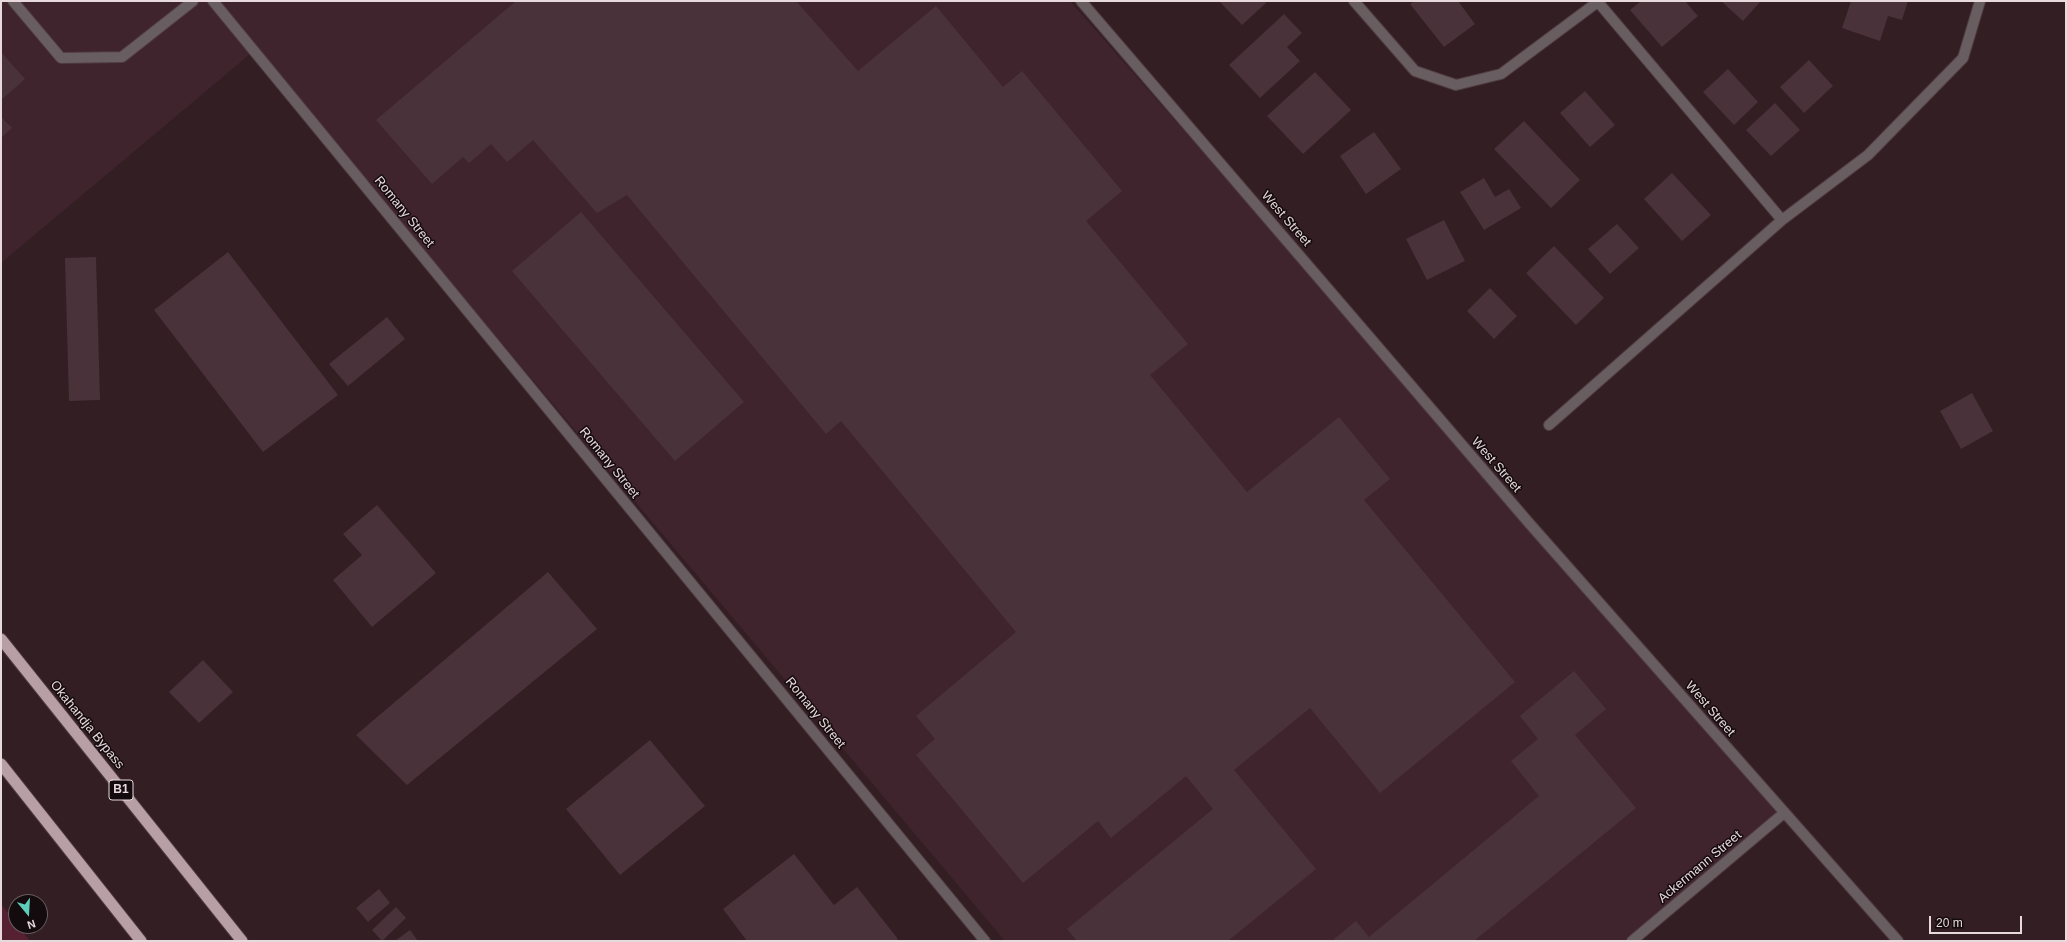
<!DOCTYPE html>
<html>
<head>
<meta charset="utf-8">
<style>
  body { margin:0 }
  #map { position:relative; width:2067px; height:942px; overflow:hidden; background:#331e24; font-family:Helvetica,sans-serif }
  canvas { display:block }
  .frame { position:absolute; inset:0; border:2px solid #e8d9dd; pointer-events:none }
  .north { position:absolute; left:8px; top:894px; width:40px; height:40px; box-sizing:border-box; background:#140b0e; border:1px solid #695d61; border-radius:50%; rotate:162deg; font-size:11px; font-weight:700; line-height:16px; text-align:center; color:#e8d9dd }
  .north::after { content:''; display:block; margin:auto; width:14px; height:18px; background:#5cceba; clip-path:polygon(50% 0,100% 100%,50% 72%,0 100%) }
  .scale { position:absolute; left:1929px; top:916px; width:93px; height:18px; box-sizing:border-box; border:2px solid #e8d9dd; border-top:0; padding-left:5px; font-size:12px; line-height:14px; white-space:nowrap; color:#e8d9dd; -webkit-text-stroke:3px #140b0e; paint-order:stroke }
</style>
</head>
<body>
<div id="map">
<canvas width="2067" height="942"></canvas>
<div class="frame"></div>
<div class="north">N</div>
<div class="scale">20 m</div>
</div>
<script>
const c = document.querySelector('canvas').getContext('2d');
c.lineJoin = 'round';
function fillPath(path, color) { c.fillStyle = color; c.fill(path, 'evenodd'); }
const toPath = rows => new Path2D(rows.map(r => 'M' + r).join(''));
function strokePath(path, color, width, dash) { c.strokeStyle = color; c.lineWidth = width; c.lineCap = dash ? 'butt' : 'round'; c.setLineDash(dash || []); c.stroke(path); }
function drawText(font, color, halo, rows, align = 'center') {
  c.font = font + ' Helvetica,sans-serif'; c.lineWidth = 3; c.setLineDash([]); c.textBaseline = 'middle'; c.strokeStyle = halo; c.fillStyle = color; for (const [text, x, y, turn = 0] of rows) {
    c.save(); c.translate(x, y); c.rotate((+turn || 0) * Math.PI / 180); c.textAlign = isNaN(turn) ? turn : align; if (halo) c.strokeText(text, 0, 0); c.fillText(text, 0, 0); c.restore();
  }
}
const built = toPath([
  [1,1,1070,1,1784,813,1632,941,1005,941,255,50,1,263]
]);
const green = toPath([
  [1,904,16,923,16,926,18,926,30,941,1,941]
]);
const building = toPath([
  [516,1,796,1,858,71,936,6,1003,87,1022,71,1122,191,1086,221,1188,344,1150,375,1247,492,1339,417,1390,479,1364,500,1515,682,1380,793,1310,708,1234,770,1316,869,1228,941,1077,941,1067,929,1213,809,1186,776,1111,838,1098,821,1023,883,916,755,935,739,916,716,1016,632,841,421,826,434,627,195,597,213,533,140,507,162,491,144,469,163,463,157,432,184,376,120],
  [1219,1,1264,1,1266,3,1242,25],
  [1414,1,1458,1,1475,24,1444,47,1410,4],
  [1641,1,1685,1,1698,16,1662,47,1630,10],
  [1721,1,1761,1,1743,21],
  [1851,1,1908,1,1902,20,1888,16,1880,41,1842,28],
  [1284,14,1302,33,1287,47,1300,61,1260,98,1229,65],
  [1,52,25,79,1,100],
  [1809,60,1833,86,1804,113,1780,87],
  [1728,69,1758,102,1734,125,1703,92],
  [1315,72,1351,110,1303,154,1267,116],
  [1585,91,1615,125,1590,147,1560,113],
  [1775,103,1800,130,1771,156,1746,130],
  [1,117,12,128,1,138],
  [1524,121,1580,180,1551,208,1494,149],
  [1374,132,1401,169,1366,194,1340,156],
  [1672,173,1711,215,1682,241,1644,199],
  [1484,178,1495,197,1509,189,1521,208,1484,230,1460,192],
  [581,212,744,402,675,461,512,271],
  [1444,220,1465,261,1427,280,1406,239],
  [1617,224,1639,248,1610,274,1588,249],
  [1554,246,1604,298,1576,325,1526,273],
  [228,252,338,395,263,452,154,310],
  [96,257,100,400,69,401,65,258],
  [1490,288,1517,316,1494,339,1467,311],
  [387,317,405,339,348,386,329,364],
  [1972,393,1993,431,1961,449,1940,411],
  [377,505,436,573,372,627,333,580,362,555,343,534],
  [548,572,597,629,407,785,356,735],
  [203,660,233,692,199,723,169,692],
  [1574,671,1606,709,1575,735,1636,808,1474,941,1336,941,1334,939,1356,921,1369,937,1539,796,1511,761,1538,739,1520,716],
  [650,740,705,806,620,875,566,809],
  [794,854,834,905,857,887,898,939,896,941,747,941,723,909],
  [379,889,390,903,368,922,356,908],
  [396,907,406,918,382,941,372,930],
  [410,930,418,941,395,941]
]);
const service = toPath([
  [13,1,61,58,122,57,193,1]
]);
const minor = toPath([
  [213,1,985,941],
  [1354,1,1415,71,1456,85,1501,74,1599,1],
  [1598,2,1782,220],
  [1549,425,1782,220,1868,155,1963,58,1980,1],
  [1632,941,1784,813]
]);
const tertiary = toPath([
  [1081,1,1529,523,1898,941]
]);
const trunk = toPath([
  [1,639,242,941],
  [1,764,141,941]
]);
const shields = [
  [121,790,24]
];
const shieldNames = [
  ["B1",121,790]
];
const streetNames = [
  ["Romany Street",404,212,51],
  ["West Street",1286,219,49],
  ["Romany Street",609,463,51],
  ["West Street",1496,465,49],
  ["West Street",1710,709,49],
  ["Romany Street",815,713,51],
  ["Okahandja Bypass",87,725,51],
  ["Ackermann Street",1700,867,-40]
];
fillPath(built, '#40242d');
fillPath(green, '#562033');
fillPath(building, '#493239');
strokePath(service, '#503c42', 12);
strokePath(minor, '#503c42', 12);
strokePath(tertiary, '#503c42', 12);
strokePath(trunk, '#503c42', 13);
strokePath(service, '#685d60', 10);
strokePath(minor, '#685d60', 10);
strokePath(tertiary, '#685d60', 10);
strokePath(trunk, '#b89fa6', 11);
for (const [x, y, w] of shields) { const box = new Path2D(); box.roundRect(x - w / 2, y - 10, w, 20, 3); c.fillStyle = '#140b0e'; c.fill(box); strokePath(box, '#e8d9dd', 1); }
drawText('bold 12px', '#e8d9dd', null, shieldNames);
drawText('13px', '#e8d9dd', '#140b0e', streetNames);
</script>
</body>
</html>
